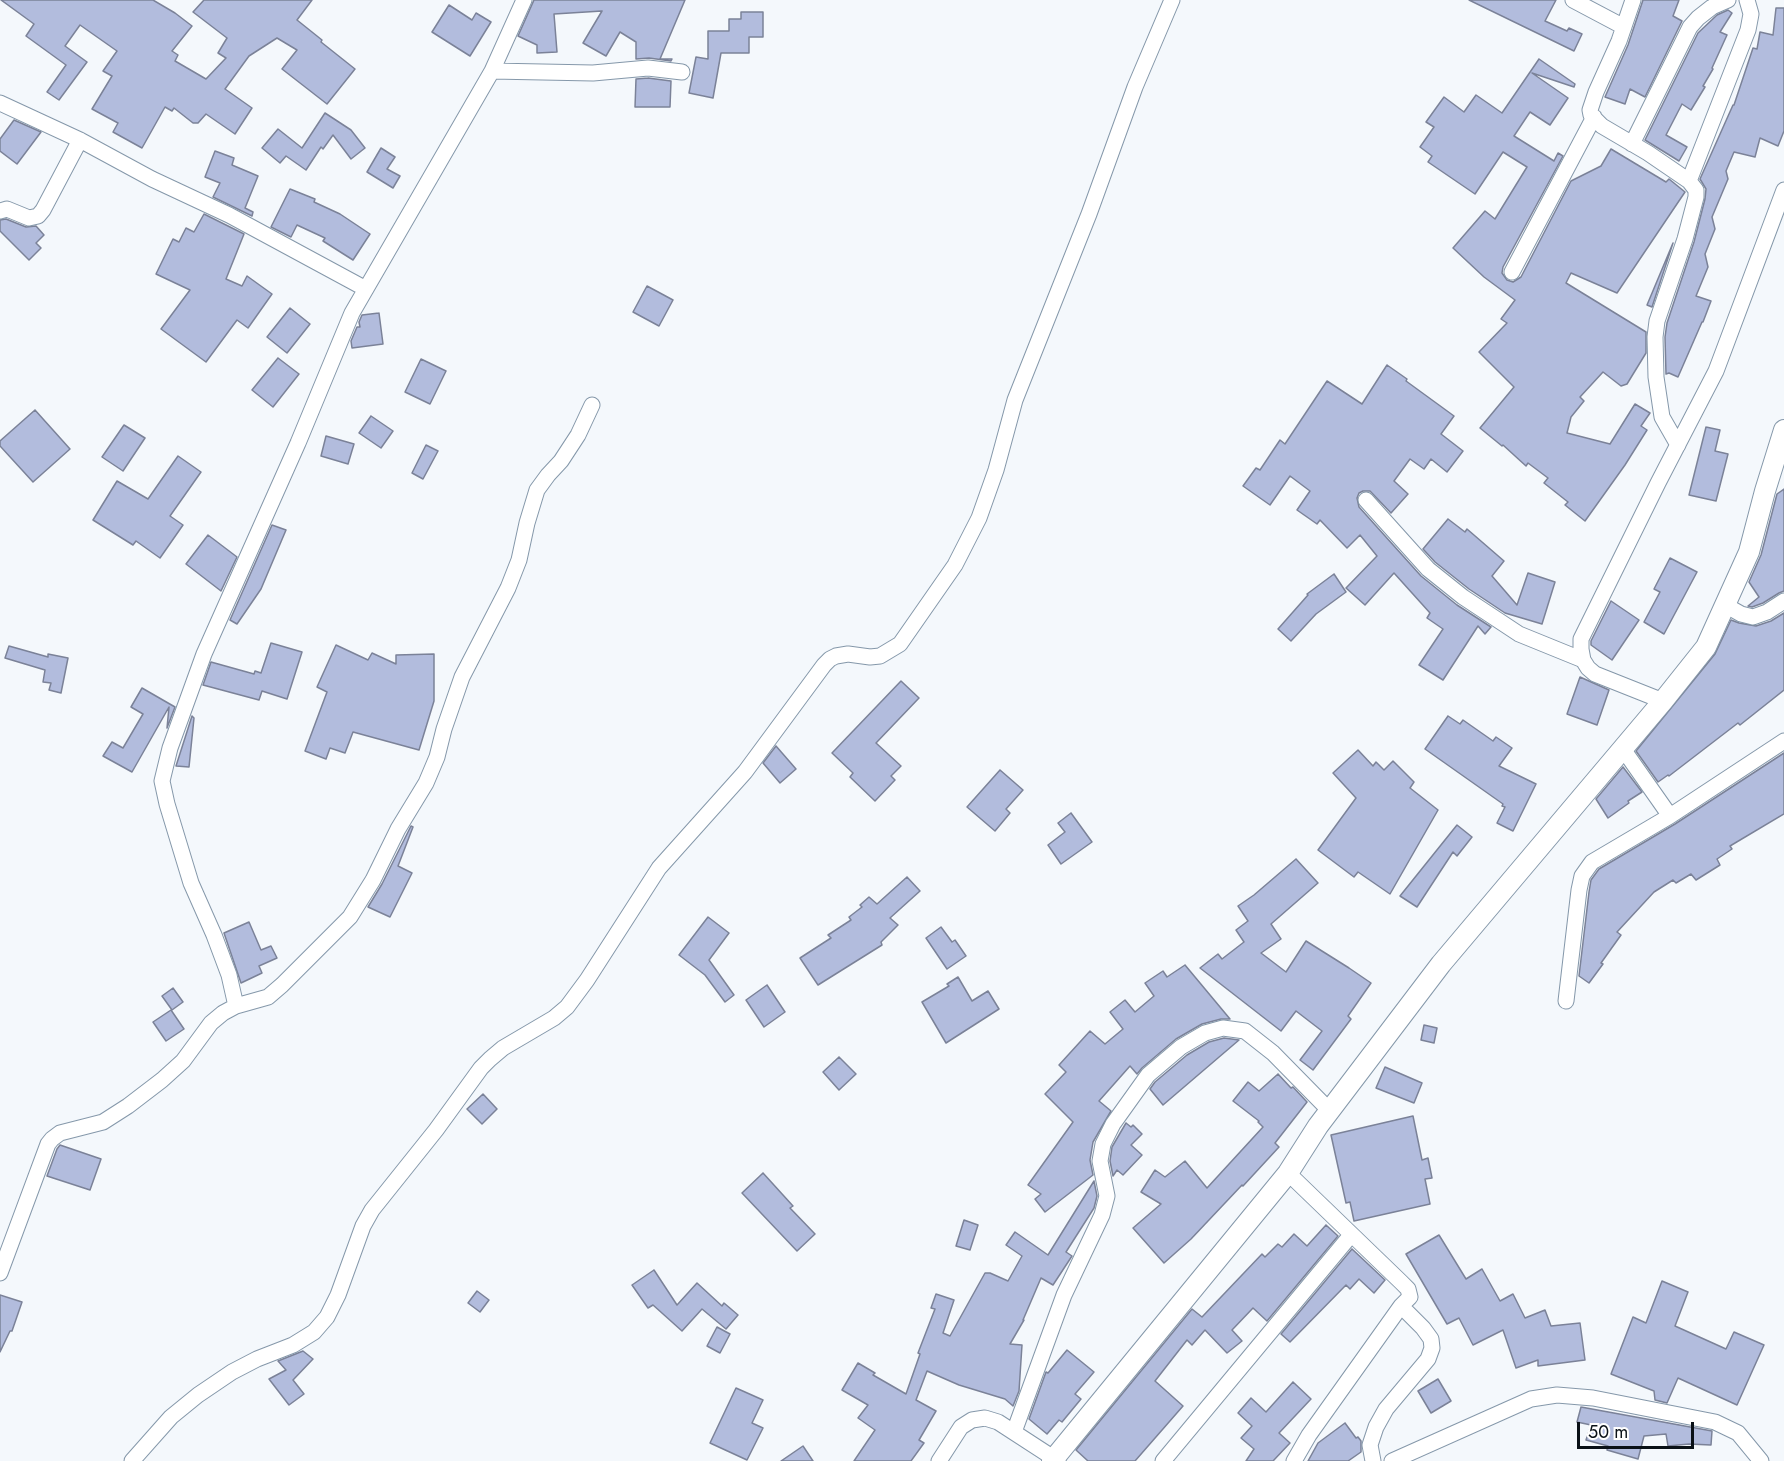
<!DOCTYPE html>
<html>
<head>
<meta charset="utf-8">
<style>
  body { margin:0 }
  #map { position:relative; width:1784px; height:1461px; overflow:hidden; background:#f4f8fc; font-family:Jost,sans-serif }
  canvas { display:block }
  .scale { position:absolute; left:1577px; top:1422px; width:117px; height:27px; box-sizing:border-box; border:3px solid #0a1117; border-top:0; padding-left:8px; font-size:18px; line-height:21px; white-space:nowrap; color:#0a1117; -webkit-text-stroke:4px #fff; paint-order:stroke }
</style>
</head>
<body>
<div id="map">
<canvas width="1784" height="1461"></canvas>
<div class="scale">50 m</div>
</div>
<script>
const c = document.querySelector('canvas').getContext('2d');
c.lineJoin = 'round';
function fillPath(path, color) { c.fillStyle = color; c.fill(path, 'evenodd'); }
const toPath = rows => new Path2D(rows.map(r => 'M' + r).join(''));
function strokePath(path, color, width, dash) { c.strokeStyle = color; c.lineWidth = width; c.lineCap = dash ? 'butt' : 'round'; c.setLineDash(dash || []); c.stroke(path); }
const building = toPath([
  [1,0,153,0,175,13,192,26,172,51,178,55,175,61,206,79,226,58,218,53,227,38,193,12,204,0,312,0,297,20,322,40,321,42,355,69,327,104,282,69,297,50,277,38,249,56,225,89,252,108,235,134,206,114,198,123,193,123,174,108,172,111,165,107,142,148,113,132,118,123,92,109,112,76,103,71,117,51,80,25,65,46,87,62,59,100,47,92,66,65,26,36,34,24,1,0],
  [534,0,685,0,660,59,672,59,671,61,649,58,636,59,636,42,620,32,606,56,583,43,602,11,554,14,557,52,537,53,537,45,518,36,534,0],
  [1469,0,1556,0,1545,21,1567,31,1569,28,1582,34,1574,51,1469,0],
  [1643,0,1679,0,1673,16,1682,21,1645,97,1630,89,1625,104,1605,97,1628,45,1643,0],
  [449,5,472,20,476,13,491,22,470,56,432,32,449,5],
  [1776,8,1784,8,1784,131,1778,146,1760,138,1755,157,1734,152,1726,171,1728,179,1712,217,1715,229,1705,254,1708,267,1696,296,1711,301,1703,322,1702,322,1678,377,1669,373,1666,374,1665,337,1667,323,1694,242,1705,199,1706,189,1700,179,1733,105,1734,105,1753,48,1757,49,1760,32,1773,35,1776,8],
  [1728,10,1732,13,1720,32,1727,35,1712,68,1713,69,1703,86,1705,87,1691,110,1682,104,1666,135,1687,147,1679,161,1645,140,1698,33,1717,15,1728,10],
  [741,12,763,12,763,37,749,37,749,53,721,53,713,98,689,93,696,57,708,59,708,31,729,31,729,19,741,19,741,12],
  [1539,59,1575,84,1574,87,1532,73,1568,98,1550,125,1530,112,1514,136,1554,161,1558,153,1563,156,1503,267,1502,273,1507,280,1513,282,1521,277,1571,181,1601,166,1611,149,1666,182,1669,179,1685,192,1617,293,1571,273,1566,283,1646,332,1646,353,1627,384,1621,386,1603,372,1580,397,1584,401,1571,417,1567,433,1610,444,1635,404,1650,413,1641,426,1647,430,1625,465,1585,521,1565,505,1568,502,1544,483,1548,478,1528,463,1526,466,1503,445,1502,446,1480,428,1514,387,1479,352,1507,323,1501,319,1515,300,1484,277,1453,248,1485,211,1495,219,1527,167,1503,152,1475,194,1428,162,1432,156,1420,147,1434,127,1426,122,1444,97,1464,112,1476,95,1502,113,1539,59],
  [648,78,671,81,670,107,635,107,636,79,648,78],
  [325,113,351,130,365,148,351,159,333,135,323,149,321,147,306,170,286,156,280,163,262,148,278,129,302,148,325,113],
  [14,120,41,132,17,164,0,151,0,139,14,120],
  [381,148,395,157,387,169,400,176,393,188,367,172,381,148],
  [215,151,234,158,232,165,258,176,245,208,253,212,252,216,213,197,220,183,205,177,215,151],
  [290,189,315,199,314,202,340,214,370,234,353,260,323,241,325,238,297,225,291,237,271,227,290,189],
  [204,214,244,234,226,279,242,286,247,276,272,294,248,328,237,320,206,362,161,329,190,290,156,274,173,239,179,242,186,228,194,232,204,214],
  [6,219,26,227,36,226,44,235,36,243,41,248,29,260,0,231,0,220,6,219],
  [1673,243,1652,307,1647,305,1673,243],
  [647,286,673,300,659,326,633,312,647,286],
  [290,308,310,324,287,353,267,337,290,308],
  [379,313,383,344,352,348,351,341,357,327,360,327,359,322,362,315,379,313],
  [278,358,299,374,273,407,252,390,278,358],
  [421,359,446,371,430,404,405,392,421,359],
  [1387,365,1407,379,1406,381,1454,416,1441,434,1463,451,1447,472,1431,459,1424,469,1410,459,1394,481,1408,494,1391,513,1370,491,1363,491,1359,493,1357,498,1359,507,1421,576,1457,605,1491,627,1485,634,1478,626,1443,680,1419,665,1443,629,1427,618,1430,613,1394,573,1365,605,1346,588,1377,556,1360,535,1347,548,1320,520,1317,524,1297,510,1310,491,1290,476,1270,505,1243,486,1256,468,1260,470,1280,440,1285,444,1327,381,1362,404,1387,365],
  [35,410,70,449,33,482,0,446,0,441,35,410],
  [371,416,393,431,381,448,359,433,371,416],
  [124,425,145,438,123,471,102,457,124,425],
  [1706,427,1720,430,1715,451,1728,454,1716,501,1689,495,1706,427],
  [326,436,354,444,348,464,321,456,326,436],
  [426,445,438,451,423,479,412,473,426,445],
  [178,456,201,472,170,516,183,525,160,558,136,541,133,545,93,520,117,481,148,499,178,456],
  [1784,489,1784,591,1779,593,1763,603,1752,607,1748,606,1759,597,1749,582,1761,555,1777,494,1784,489],
  [1448,519,1465,532,1467,529,1504,561,1492,576,1517,605,1528,573,1555,582,1542,624,1505,613,1469,589,1435,562,1423,549,1448,519],
  [272,525,286,530,261,589,237,624,230,620,272,525],
  [208,535,237,557,221,591,186,564,208,535],
  [1670,558,1697,572,1664,634,1644,622,1660,592,1654,589,1670,558],
  [1334,574,1346,592,1316,614,1291,641,1278,629,1308,595,1307,594,1334,574],
  [1611,601,1639,620,1612,660,1591,645,1591,641,1611,601],
  [1784,613,1784,690,1740,725,1738,723,1669,776,1668,775,1658,782,1636,751,1715,654,1731,620,1739,623,1756,626,1771,621,1784,613],
  [271,643,302,652,287,699,262,691,259,700,203,685,211,662,254,674,255,671,261,673,271,643],
  [336,645,368,660,372,653,396,664,396,655,434,654,434,701,419,750,353,732,345,753,330,748,326,759,305,751,327,692,317,687,336,645],
  [9,646,48,657,48,654,68,658,61,693,49,690,51,683,43,682,45,670,5,658,9,646],
  [1580,677,1609,690,1597,725,1567,714,1580,677],
  [901,681,919,698,876,743,901,766,891,776,895,780,875,801,850,777,853,773,832,753,901,681],
  [142,688,175,707,167,728,169,707,132,772,103,756,112,742,123,748,143,714,131,707,142,688],
  [192,716,194,718,189,767,176,766,192,716],
  [1448,716,1460,724,1463,720,1493,741,1496,737,1512,748,1499,766,1536,784,1513,831,1497,823,1505,807,1502,806,1503,804,1425,749,1448,716],
  [776,746,796,769,780,783,763,763,776,746],
  [1358,750,1373,766,1376,762,1384,770,1393,761,1414,782,1410,788,1438,810,1390,894,1358,872,1354,877,1318,850,1356,798,1333,773,1358,750],
  [1784,753,1784,814,1730,846,1732,849,1717,859,1720,865,1696,880,1691,874,1676,883,1673,880,1654,892,1617,932,1621,935,1601,963,1603,964,1589,983,1579,976,1589,892,1591,880,1599,869,1675,824,1784,753],
  [1623,767,1642,792,1628,801,1629,803,1608,818,1596,799,1623,767],
  [1000,770,1023,790,1006,809,1010,813,995,831,967,807,1000,770],
  [1071,813,1092,842,1061,864,1048,845,1065,832,1058,823,1071,813],
  [1457,825,1472,837,1457,856,1453,852,1417,907,1400,896,1457,825],
  [411,826,413,827,398,866,412,873,390,917,368,907,382,884,411,826],
  [1296,859,1318,883,1271,924,1281,939,1261,953,1286,972,1306,941,1349,968,1371,983,1348,1016,1351,1019,1313,1070,1300,1060,1322,1031,1296,1011,1281,1031,1200,968,1218,954,1222,959,1244,942,1236,930,1248,921,1238,906,1254,895,1296,859],
  [907,877,920,891,890,918,898,925,881,942,882,945,818,985,800,958,831,938,828,935,851,920,849,917,862,907,860,905,869,897,877,904,907,877],
  [708,917,729,933,709,960,734,995,725,1002,705,975,679,955,708,917],
  [249,922,261,950,271,946,277,958,259,966,262,973,241,983,224,933,249,922],
  [941,927,952,942,955,940,966,956,947,969,926,938,941,927],
  [1185,965,1230,1019,1221,1019,1202,1024,1176,1039,1142,1068,1137,1074,1130,1066,1099,1101,1111,1111,1093,1142,1090,1160,1093,1175,1045,1212,1035,1199,1041,1194,1028,1185,1073,1122,1045,1094,1066,1072,1059,1065,1090,1031,1105,1044,1123,1029,1110,1012,1125,1000,1135,1012,1154,996,1145,983,1163,971,1167,977,1185,965],
  [958,977,972,1001,988,991,999,1009,946,1043,922,1002,949,986,947,984,958,977],
  [767,985,785,1012,764,1027,746,1000,767,985],
  [173,988,183,1002,172,1010,162,996,173,988],
  [171,1010,184,1029,166,1041,153,1022,171,1010],
  [1424,1025,1437,1028,1434,1043,1421,1040,1424,1025],
  [1224,1038,1239,1040,1163,1105,1150,1089,1155,1082,1187,1055,1209,1042,1224,1038],
  [839,1057,856,1074,839,1090,823,1072,839,1057],
  [1385,1067,1422,1083,1414,1103,1376,1088,1385,1067],
  [1278,1074,1291,1088,1293,1087,1307,1102,1275,1143,1279,1147,1243,1186,1242,1185,1191,1239,1164,1263,1133,1228,1161,1204,1141,1192,1155,1170,1165,1177,1185,1161,1207,1188,1263,1127,1258,1122,1259,1121,1233,1101,1248,1082,1259,1091,1278,1074],
  [483,1094,497,1109,482,1124,467,1109,483,1094],
  [1413,1116,1422,1160,1428,1158,1432,1178,1425,1179,1430,1204,1354,1221,1350,1202,1346,1203,1331,1135,1413,1116],
  [1126,1123,1131,1127,1133,1125,1142,1134,1131,1145,1142,1155,1123,1175,1117,1170,1113,1176,1110,1161,1112,1147,1126,1123],
  [60,1145,101,1159,90,1190,47,1176,57,1149,60,1145],
  [763,1173,793,1206,790,1208,815,1234,797,1251,742,1193,763,1173],
  [1094,1181,1097,1196,1094,1208,1066,1252,1072,1256,1053,1285,1041,1278,1023,1320,1024,1320,1010,1344,1022,1345,1019,1391,1013,1406,1005,1399,959,1385,927,1371,916,1400,936,1411,919,1440,924,1443,911,1461,854,1461,875,1430,858,1418,868,1405,842,1390,858,1363,875,1373,873,1375,906,1394,920,1354,918,1353,935,1309,931,1308,936,1294,954,1300,943,1333,950,1336,985,1273,990,1273,1008,1281,1022,1256,1006,1245,1015,1232,1048,1255,1094,1181],
  [964,1220,978,1225,970,1250,956,1246,964,1220],
  [1326,1225,1338,1236,1267,1321,1253,1308,1232,1330,1242,1341,1227,1353,1205,1330,1192,1345,1187,1340,1155,1381,1183,1406,1135,1461,1088,1461,1076,1450,1192,1309,1202,1317,1262,1254,1265,1257,1278,1244,1282,1247,1294,1234,1307,1246,1326,1225],
  [1439,1235,1466,1279,1482,1269,1500,1301,1513,1294,1525,1318,1545,1310,1551,1326,1580,1323,1585,1360,1538,1366,1538,1360,1516,1368,1503,1330,1473,1345,1459,1318,1447,1324,1406,1254,1439,1235],
  [1352,1249,1385,1280,1374,1293,1359,1279,1350,1289,1346,1285,1290,1342,1281,1334,1352,1249],
  [654,1270,677,1305,697,1283,722,1306,724,1303,738,1315,726,1329,702,1309,682,1331,653,1305,648,1308,632,1285,654,1270],
  [1662,1281,1688,1292,1675,1326,1726,1349,1734,1332,1764,1345,1737,1405,1678,1378,1667,1403,1655,1400,1654,1391,1611,1374,1633,1317,1646,1323,1662,1281],
  [477,1291,489,1300,480,1312,468,1303,477,1291],
  [0,1295,22,1302,12,1331,10,1331,0,1352,0,1295],
  [717,1327,730,1334,720,1353,707,1346,717,1327],
  [1067,1350,1094,1372,1075,1394,1081,1399,1062,1422,1059,1420,1047,1434,1029,1419,1046,1372,1048,1373,1067,1350],
  [303,1351,313,1359,293,1380,304,1394,289,1405,269,1379,286,1370,278,1361,303,1351],
  [1438,1379,1451,1401,1431,1413,1418,1391,1438,1379],
  [1293,1382,1311,1399,1279,1433,1290,1443,1273,1461,1246,1461,1254,1449,1241,1438,1252,1426,1238,1413,1251,1398,1266,1412,1293,1382],
  [736,1388,763,1400,752,1423,763,1428,747,1460,710,1443,736,1388],
  [1581,1407,1712,1431,1711,1445,1689,1444,1668,1446,1666,1434,1644,1436,1638,1459,1607,1450,1608,1446,1586,1440,1591,1425,1577,1422,1581,1407],
  [1345,1423,1356,1438,1358,1437,1361,1441,1361,1452,1348,1461,1308,1461,1318,1443,1345,1423],
  [803,1446,813,1461,781,1461,803,1446]
]);
const minor = toPath([
  [1573,0,1624,27],
  [1633,0,1619,41,1596,92,1590,110,1591,115,1602,126,1648,153,1689,181,1696,190,1696,197,1685,239,1657,321,1655,337,1656,377,1662,417,1678,445],
  [492,71,524,0],
  [0,103,80,140,152,179,229,215,366,289],
  [1632,144,1690,27,1698,18,1712,7,1728,0],
  [1689,181,1748,30,1751,14,1747,0],
  [0,211,7,209,29,218,38,216,43,210,80,140],
  [1512,272,1594,117],
  [1366,500,1428,569,1463,597,1519,634,1583,660],
  [1725,605,1741,614,1753,617,1767,612,1784,601],
  [1663,701,1595,674,1588,668,1583,660,1581,649,1581,639,1658,483,1716,371,1784,190],
  [1623,749,1670,816],
  [1566,1001,1579,890,1582,876,1592,862,1670,816,1784,741],
  [236,1006,229,975,214,935,191,883,167,804,162,781,170,748,204,654,298,443,352,313,492,71,593,73,648,68,682,72],
  [1288,1173,1401,1282,1408,1289,1410,1297,1401,1306,1309,1435,1294,1461],
  [0,1273,48,1144,52,1139,60,1133,103,1122,128,1106,162,1080,183,1061,211,1023,223,1013,236,1006,268,997,282,985,350,917,373,880,398,829,426,783,437,757,444,729,462,677,508,588,519,560,527,523,537,490,548,475,561,461,578,435,592,405],
  [1014,1432,1064,1295,1102,1215,1107,1196,1100,1161,1103,1144,1113,1124,1148,1075,1181,1047,1205,1033,1223,1028,1245,1031,1273,1053,1329,1110],
  [132,1461,171,1417,198,1395,232,1372,257,1359,293,1345,314,1332,327,1317,338,1295,363,1226,372,1210,436,1130,481,1068,490,1059,503,1048,554,1018,567,1007,587,980,659,868,745,772,824,665,830,659,836,656,848,654,870,657,880,656,900,644,955,565,979,518,996,470,1015,400,1089,214,1135,87,1172,0],
  [939,1461,961,1427,972,1420,985,1418,998,1422,1058,1461],
  [1163,1461,1351,1235],
  [1373,1461,1370,1445,1376,1427,1386,1409,1428,1359,1432,1348,1431,1339,1423,1328,1401,1306],
  [1392,1461,1531,1399,1557,1395,1593,1398,1715,1422,1738,1433,1761,1461]
]);
const major = toPath([
  [1052,1461,1288,1173,1318,1126,1441,964,1663,701,1706,647,1749,552,1765,491,1784,430]
]);
fillPath(building, '#b2bcdd');
strokePath(building, '#7b8298', 1.5);
strokePath(minor, '#8598aa', 17);
strokePath(major, '#8598aa', 22);
strokePath(minor, '#fff', 15);
strokePath(major, '#fff', 20);
</script>
</body>
</html>
